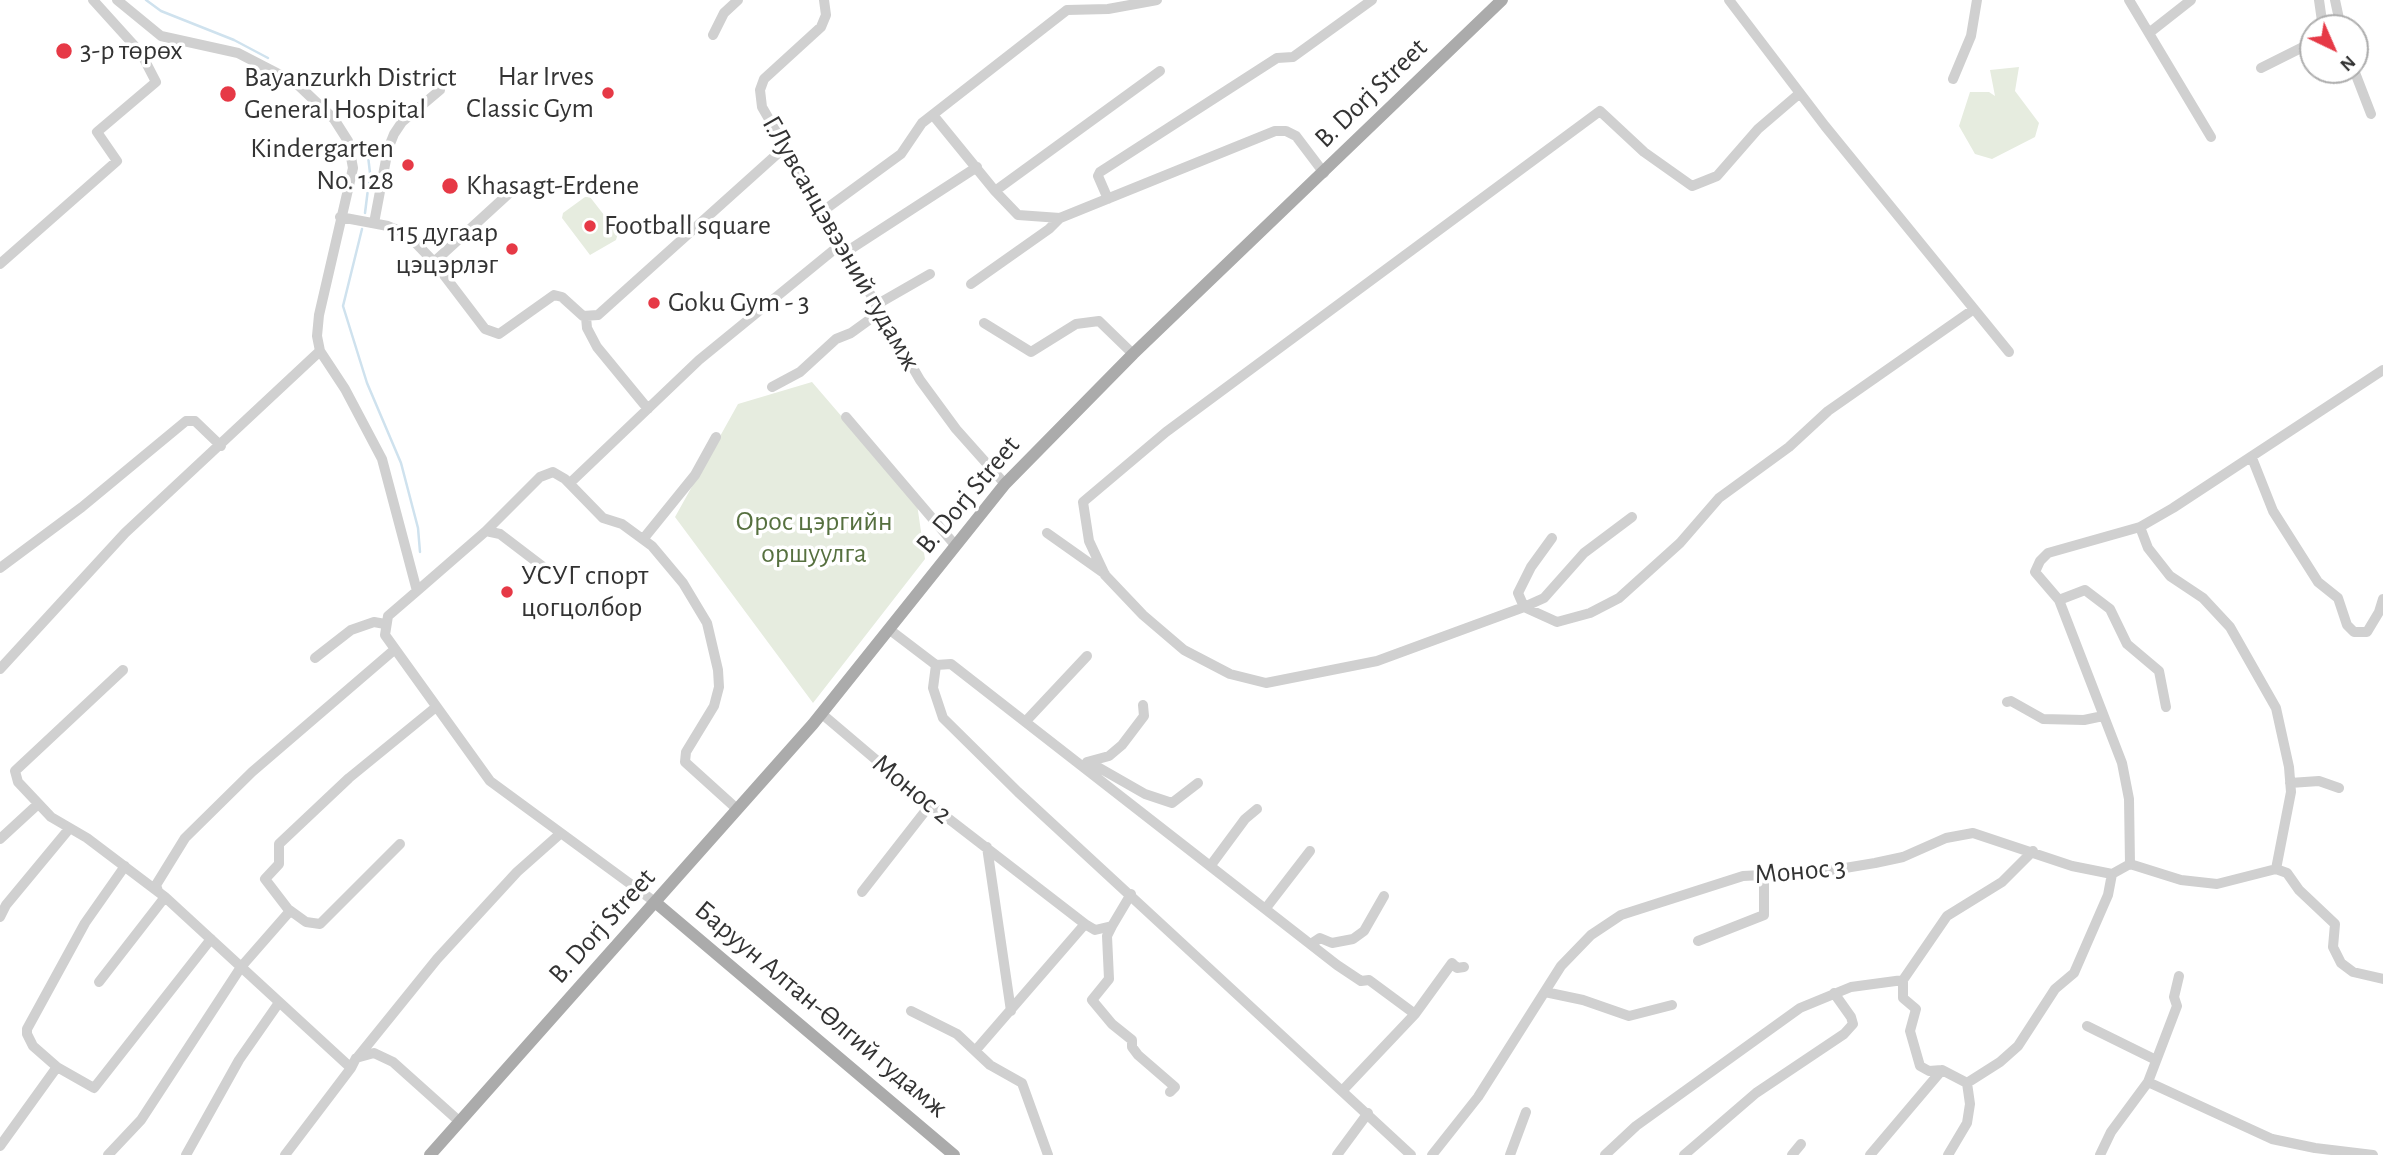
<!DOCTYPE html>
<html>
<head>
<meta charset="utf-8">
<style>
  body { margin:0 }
  #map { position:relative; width:2383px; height:1155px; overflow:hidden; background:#fff; font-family:"Alegreya Sans",sans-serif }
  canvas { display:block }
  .north { position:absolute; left:2299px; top:14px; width:70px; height:70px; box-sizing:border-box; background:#fff; border:2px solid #adadad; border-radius:50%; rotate:136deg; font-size:19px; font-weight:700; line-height:28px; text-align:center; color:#333 }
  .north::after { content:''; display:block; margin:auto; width:24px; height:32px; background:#e63946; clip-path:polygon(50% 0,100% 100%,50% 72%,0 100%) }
</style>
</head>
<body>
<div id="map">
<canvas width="2383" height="1155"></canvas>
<div class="north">N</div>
</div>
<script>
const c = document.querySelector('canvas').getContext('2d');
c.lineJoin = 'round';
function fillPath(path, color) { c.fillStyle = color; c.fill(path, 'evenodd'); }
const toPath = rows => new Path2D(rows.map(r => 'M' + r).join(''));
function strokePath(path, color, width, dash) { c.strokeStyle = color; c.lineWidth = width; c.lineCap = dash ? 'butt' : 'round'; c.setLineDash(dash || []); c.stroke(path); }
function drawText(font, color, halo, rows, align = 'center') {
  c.font = font + ' "Alegreya Sans",sans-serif'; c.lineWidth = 7; c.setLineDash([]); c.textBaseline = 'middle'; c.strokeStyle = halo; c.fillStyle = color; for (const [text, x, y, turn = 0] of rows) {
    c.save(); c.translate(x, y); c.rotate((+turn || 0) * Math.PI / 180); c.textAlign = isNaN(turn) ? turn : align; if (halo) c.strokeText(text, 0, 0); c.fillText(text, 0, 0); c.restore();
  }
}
const green = toPath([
  [2019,67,2015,91,2039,123,2035,137,1992,159,1975,154,1959,126,1970,92,1989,92,1995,96,1990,70],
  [585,197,590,197,618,233,616,240,590,255,562,218,563,213],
  [812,382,917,504,925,559,813,703,675,517,738,404]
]);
const stream = toPath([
  [146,0,161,11,234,40,268,58],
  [365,213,370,173,368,156],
  [362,229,343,306,367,383,401,463,418,528,420,552]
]);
const minor = toPath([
  [824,0,826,15,821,27,764,79,760,90,762,107,920,380,956,429,1005,484],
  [1729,0,1825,126,2009,352],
  [2129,0,2211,137],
  [2319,0,2323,28],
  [2335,0,2341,28],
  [2149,33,2191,0],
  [713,35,724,13,738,0],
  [2261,68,2313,42],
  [2354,70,2371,114],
  [1953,79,1971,36,1977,0],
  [933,115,995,191,1160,71],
  [995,191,1018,215,1060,218,1275,131,1286,131,1296,136,1324,173],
  [1108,199,1098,176,1100,172,1277,58,1293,57,1372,0],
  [823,211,901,154,922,123,1067,10,1108,9,1157,0],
  [340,217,388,226,407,234,434,262,485,329,499,334,554,295,562,297,583,316,598,315,785,147],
  [374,223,388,149,394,134,402,122,440,90],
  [846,252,977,167],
  [434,262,517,186],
  [0,264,117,161,97,132,156,82,141,53,93,0],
  [971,284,1049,229,1060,218],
  [876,305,930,274],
  [586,317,587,328,597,347,648,409],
  [984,323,1031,352,1076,324,1099,321,1133,354],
  [320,351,345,389,382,459,417,591,388,616,385,635,490,781,655,902],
  [772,387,800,372,836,339,851,333,880,312],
  [846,417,955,545],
  [2252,458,2273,511,2318,582,2338,598,2347,625,2354,632,2367,632,2379,612,2383,599],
  [570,483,699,360,841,244],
  [2140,527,2148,548,2170,576,2203,598,2230,627,2276,708,2289,767,2291,792,2276,869],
  [486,531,540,477,553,472,565,479,603,518,622,524,652,546,683,583,707,623,718,670,719,687,714,706,686,752,685,762,737,809],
  [1047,533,1105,574],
  [644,538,695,475,716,437],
  [1552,538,1531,567,1518,593,1524,607,1377,661,1266,683,1230,674,1184,650,1143,615,1105,575,1089,541,1083,502,1166,432,1600,111,1644,152,1692,186,1717,176,1758,129,1800,93],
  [0,568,82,507,186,421,195,421,221,446],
  [417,591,486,531,500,534,542,566],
  [2059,600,2085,590,2110,609,2127,644,2159,671,2166,707],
  [1524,607,1557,622,1590,613,1619,598,1680,543,1719,498,1789,447,1828,411,1974,309],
  [1524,607,1544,598,1584,553,1632,517],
  [890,630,936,665,933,688,943,718,1018,792,1411,1155],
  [315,658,351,630,374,622,385,624],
  [936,665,951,664,1337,965,1361,981,1369,980,1415,1014],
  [0,669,125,533,320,351,317,336,319,315,353,168,348,141,334,119,296,83,238,53,161,36,117,0],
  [123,670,15,771,18,782,51,817,87,838,165,897,351,1068,356,1058,374,1053,393,1062,460,1122],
  [2007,702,2011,701,2043,719,2084,720,2103,716],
  [822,714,914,792,1085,924,975,1051],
  [1026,721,1087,656],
  [1087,762,1109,756,1122,745,1144,716,1143,705],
  [1089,762,1145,794,1172,803,1198,783],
  [2290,783,2319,781,2339,788],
  [0,839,37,805],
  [400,844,320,924,306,922,288,909,265,879,279,864,279,844,349,778,436,707],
  [987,847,1011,1011],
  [2130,864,2129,799,2122,763,2059,600,2035,572,2040,561,2048,553,2140,527,2173,508,2383,370],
  [1211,865,1245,819,1257,809],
  [158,891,156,885,185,838,252,772,394,650],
  [862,892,930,805],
  [1266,908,1310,851],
  [0,917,6,905,69,829],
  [1085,924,1095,930,1112,926,1131,894],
  [1112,926,1107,936,1109,979,1092,1000,1112,1024,1132,1040,1132,1047,1138,1055,1175,1087,1170,1092],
  [1698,941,1764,915,1764,875],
  [1311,944,1320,938,1332,943,1353,939,1364,931,1384,896],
  [1903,980,1947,916,2002,882,2033,851],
  [99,982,165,897],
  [1545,992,1583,1000,1629,1016,1672,1005],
  [911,1011,957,1034,990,1065,1022,1083,1048,1155],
  [2087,1026,2156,1060],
  [357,1058,437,959,517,872,561,833],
  [57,1067,33,1046,27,1034,27,1029,85,923,125,866],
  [2148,1082,2272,1139,2315,1148,2373,1155],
  [1343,1090,1415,1014,1452,963,1457,968,1464,967],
  [0,1146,57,1067,94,1088,211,939],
  [108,1155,141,1120,241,967,290,911],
  [186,1155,239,1060,278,1004],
  [285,1155,351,1068],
  [1337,1155,1368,1113],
  [1432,1155,1478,1097,1561,966,1591,935,1621,915,1743,876,1821,872,1875,863,1903,857,1946,838,1973,833,2072,866,2112,874,2130,864,2181,880,2217,884,2276,869,2287,873,2299,890,2335,924,2333,947,2341,963,2353,972,2383,979],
  [1510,1155,1526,1112],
  [1605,1155,1636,1126,1800,1008,1851,987,1903,980,1903,998,1916,1009,1910,1031,1920,1066,1929,1071,1942,1070,1967,1083,2000,1062,2018,1046,2055,989,2074,973,2108,895,2112,874],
  [1684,1155,1756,1093,1844,1034,1853,1024,1851,1017,1834,993],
  [1792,1155,1801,1144],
  [1870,1155,1942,1070],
  [1948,1155,1967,1123,1970,1104,1967,1083],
  [2100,1155,2111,1132,2148,1082,2177,1006,2174,997,2179,976]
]);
const major = toPath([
  [655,902,954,1155],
  [430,1155,813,724,1005,484,1133,354,1502,0]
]);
const markers = [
  [64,51,9,"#e63946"],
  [608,93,7,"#e63946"],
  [228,94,9,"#e63946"],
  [408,165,7,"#e63946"],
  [450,186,9,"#e63946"],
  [590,226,7,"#e63946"],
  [512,249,7,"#e63946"],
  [654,303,7,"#e63946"],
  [507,592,7,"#e63946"]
];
const poiNames = [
  ["3-р төрөх",80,51],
  ["Har Irves",594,77,"right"],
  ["Classic Gym",594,109,"right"],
  ["Bayanzurkh District",244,78],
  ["General Hospital",244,110],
  ["Kindergarten",394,149,"right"],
  ["No. 128",394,181,"right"],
  ["Khasagt-Erdene",466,186],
  ["Football square",604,226],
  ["115 дугаар",498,233,"right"],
  ["цэцэрлэг",498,265,"right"],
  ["Goku Gym - 3",668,303],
  ["УСУГ спорт",521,576],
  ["цогцолбор",521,608]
];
const streetNames = [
  ["B. Dorj Street",1371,93,-44],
  ["Г.Лувсанцэвээний гудамж",841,243,60],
  ["B. Dorj Street",968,495,-50],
  ["Монос 2",912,789,39],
  ["Монос 3",1800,871,-5],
  ["B. Dorj Street",602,926,-48],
  ["Баруун Алтан-Өлгий гудамж",821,1009,40]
];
const parkNames = [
  ["Орос цэргийн",814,522],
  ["оршуулга",814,554]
];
fillPath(green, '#e6ecdf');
strokePath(stream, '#cfe2ee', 2.5);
strokePath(minor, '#d0d0d0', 10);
strokePath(major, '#ababab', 12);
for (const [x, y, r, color] of markers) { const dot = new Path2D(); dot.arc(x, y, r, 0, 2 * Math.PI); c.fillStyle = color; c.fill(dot); strokePath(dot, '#fff', 2.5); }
drawText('28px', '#333', '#fff', poiNames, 'left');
drawText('28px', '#333', '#fff', streetNames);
drawText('28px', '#56703f', '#fff', parkNames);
</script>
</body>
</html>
